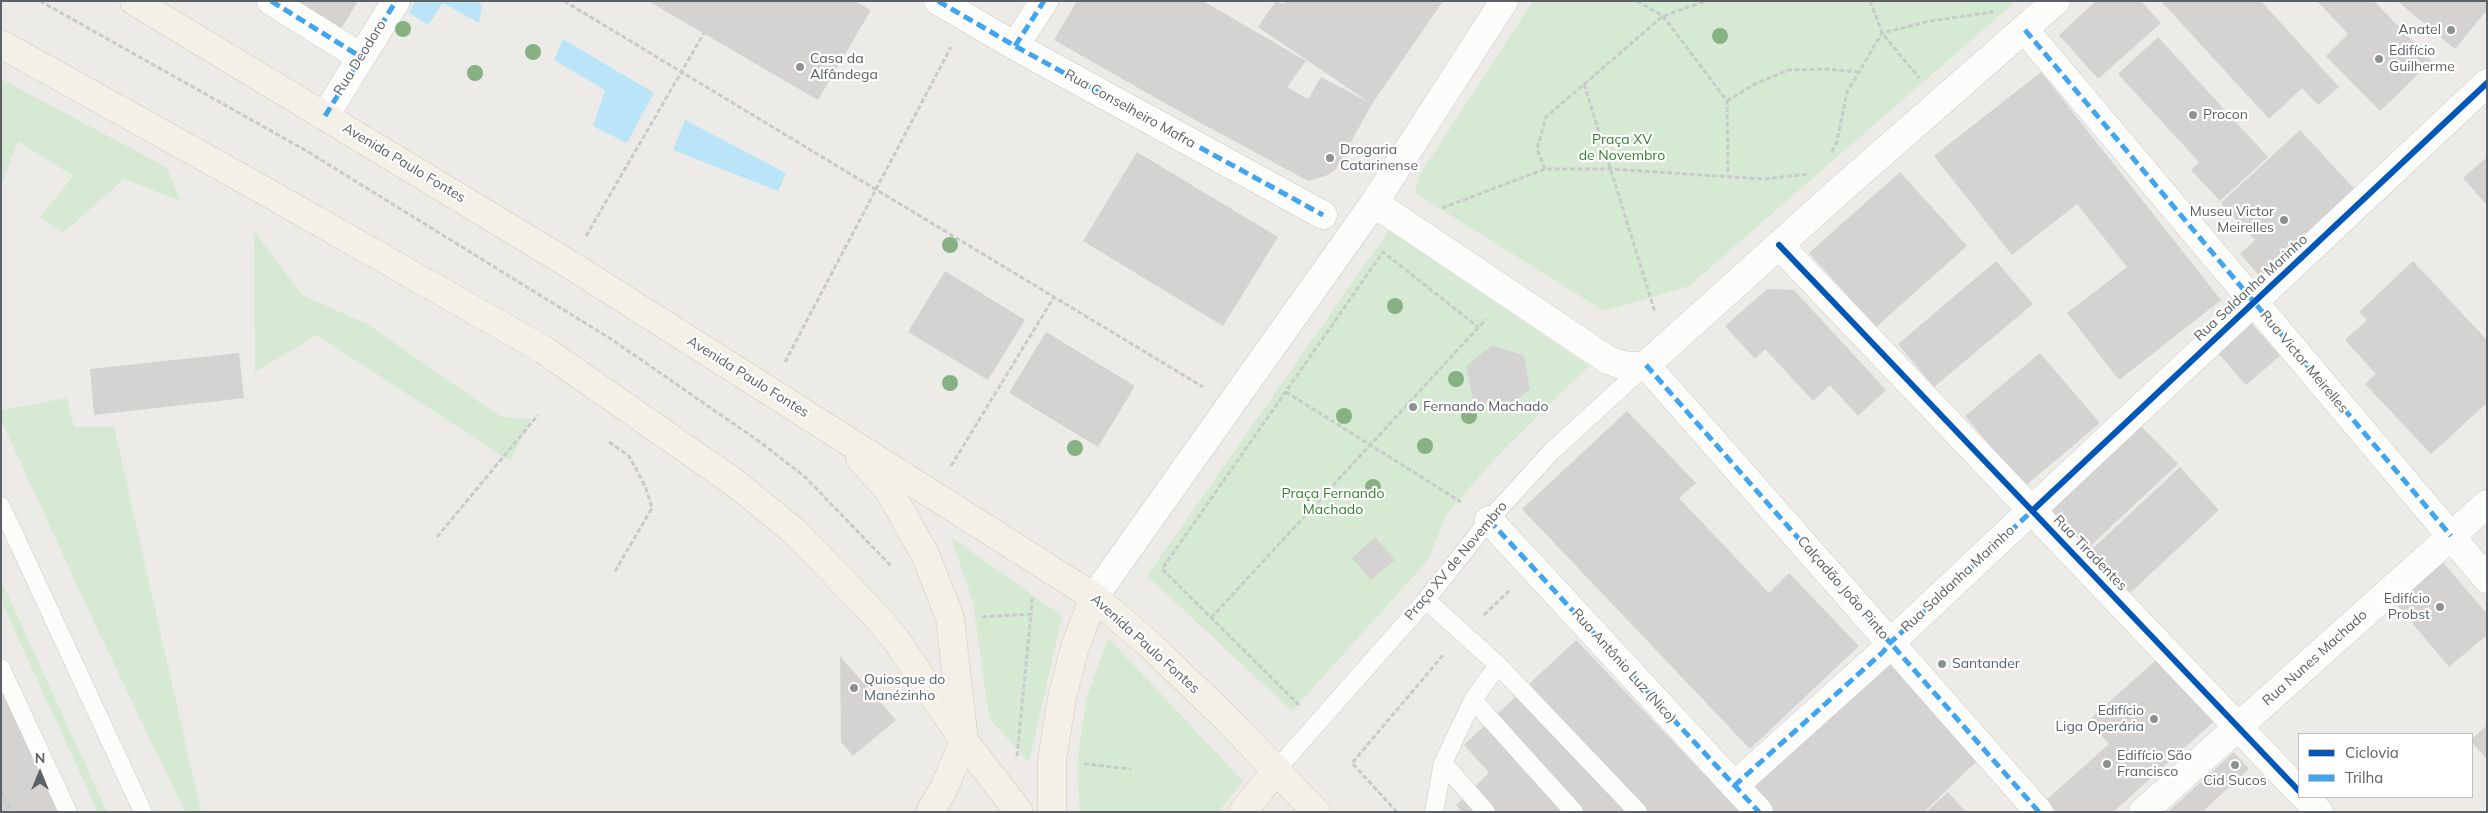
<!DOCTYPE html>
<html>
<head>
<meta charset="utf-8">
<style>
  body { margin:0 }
  #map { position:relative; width:2488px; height:813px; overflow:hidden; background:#ecebe7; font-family:Mulish,sans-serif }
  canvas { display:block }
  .frame { position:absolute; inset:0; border:2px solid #5c6165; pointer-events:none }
  .legend { position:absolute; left:2298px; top:733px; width:175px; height:65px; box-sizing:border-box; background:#fff; border:1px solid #bec0c1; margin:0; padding:6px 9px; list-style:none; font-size:15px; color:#5c6165 }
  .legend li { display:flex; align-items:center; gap:10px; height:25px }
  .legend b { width:25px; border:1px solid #bec0c1 }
  .north { position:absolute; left:15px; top:748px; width:50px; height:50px; -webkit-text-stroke:4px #fff; paint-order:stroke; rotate:0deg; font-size:14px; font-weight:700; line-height:20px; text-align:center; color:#5c6165 }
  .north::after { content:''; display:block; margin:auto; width:18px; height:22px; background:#5c6165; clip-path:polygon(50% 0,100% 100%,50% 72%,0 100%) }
</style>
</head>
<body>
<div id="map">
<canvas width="2488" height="813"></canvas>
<div class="frame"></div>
<ul class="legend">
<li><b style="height:6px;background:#0057b8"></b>Ciclovia</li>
<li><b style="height:6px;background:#40a5ee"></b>Trilha</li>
</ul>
<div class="north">N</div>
</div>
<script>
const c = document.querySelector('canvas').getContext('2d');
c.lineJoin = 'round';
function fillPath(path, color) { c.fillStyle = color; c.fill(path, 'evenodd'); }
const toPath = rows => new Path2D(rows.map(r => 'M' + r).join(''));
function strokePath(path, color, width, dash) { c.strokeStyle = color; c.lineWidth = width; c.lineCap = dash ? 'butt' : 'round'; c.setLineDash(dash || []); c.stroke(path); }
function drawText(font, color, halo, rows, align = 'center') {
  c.font = font + ' Mulish,sans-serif'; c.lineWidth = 4.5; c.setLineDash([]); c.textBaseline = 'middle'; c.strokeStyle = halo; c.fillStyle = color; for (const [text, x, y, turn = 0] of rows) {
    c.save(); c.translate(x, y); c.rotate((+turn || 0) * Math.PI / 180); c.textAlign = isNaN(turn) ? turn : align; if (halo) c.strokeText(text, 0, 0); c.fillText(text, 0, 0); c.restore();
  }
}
const green = toPath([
  [1533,1,2016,1,1689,286,1604,311,1415,193,1419,176],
  [1,79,166,167,181,201,124,179,63,233,40,217,73,176,18,141,1,187],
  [1389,230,1589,366,1504,449,1447,513,1428,560,1292,711,1147,576],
  [254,231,302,295,367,324,501,417,532,419,510,461,317,335,255,372],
  [67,398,74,427,114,427,201,812,185,812,93,620,1,420,1,410],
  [951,537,1062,616,1029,762,989,718,973,602],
  [1,580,107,812,98,812,1,601],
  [1108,638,1243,781,1218,812,1080,812,1077,765,1086,700]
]);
const water = toPath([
  [415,1,476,1,482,5,479,23,443,3,428,25,409,13],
  [563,39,654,93,627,143,593,126,605,90,554,60],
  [685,120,786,173,778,191,673,150]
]);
const building = toPath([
  [285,1,358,1,338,34],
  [648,1,855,1,871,10,818,100],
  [1077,1,1203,1,1306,61,1287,87,1308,99,1321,77,1370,103,1258,27,1276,1,1284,4,1285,1,1443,1,1372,104,1336,169,1328,175,1308,181,1177,110,1054,40],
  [2096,1,2141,1,2161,23,2098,79,2059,35],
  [2161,1,2261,1,2339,87,2318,105,2302,88,2269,119],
  [2317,1,2374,1,2432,61,2380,111,2326,56,2348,34],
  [2397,1,2487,1,2487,10,2455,49],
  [2158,37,2268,157,2220,201,2191,170,2199,162,2118,74],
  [2041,72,2221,300,2119,380,2067,313,2127,267,2077,204,2012,255,1934,156],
  [2300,130,2359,194,2264,281,2240,254,2255,240,2221,203],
  [1137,152,1278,237,1223,326,1083,241],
  [2487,157,2487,205,2463,178],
  [1900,172,1967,246,1876,327,1809,253],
  [1996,261,2033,304,1934,387,1898,344],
  [2413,261,2487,340,2487,403,2431,454,2365,384,2376,374,2345,340,2367,320,2359,312],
  [945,271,1025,320,988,380,908,332],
  [1767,289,1794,290,1886,390,1858,416,1830,385,1813,401,1765,349,1755,359,1725,326],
  [2251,323,2280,356,2246,385,2217,352],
  [1046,332,1135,386,1098,447,1009,393],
  [1492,345,1524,356,1530,389,1504,410,1473,400,1466,366],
  [239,353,244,398,94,415,90,369],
  [2040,353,2100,423,2025,486,1965,416],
  [1627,411,1696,483,1679,498,1769,593,1789,573,1859,646,1750,749,1522,509],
  [2138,423,2178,464,2087,549,2048,508],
  [2180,467,2219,510,2129,594,2089,552],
  [1375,537,1395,560,1371,580,1352,558],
  [2441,560,2487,614,2487,635,2449,667,2393,600],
  [1576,640,1740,812,1462,812,1456,805,1489,773,1464,745],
  [1883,652,1981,757,1924,812,1759,812,1734,786],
  [2164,653,2220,716,2113,812,2057,812,2046,800,2109,744,2088,721],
  [840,656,896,720,853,756,841,742],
  [1,686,60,812,1,812],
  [2487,725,2487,759,2472,743,2472,739],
  [2234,752,2249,769,2202,812,2168,812],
  [1948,792,1966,812,1926,812]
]);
const path = toPath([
  [40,1,305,150,611,339,760,442,804,476,892,567],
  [564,1,1203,387],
  [1637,1,1663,16,1727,101,1728,175],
  [1870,1,1882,33,1919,78],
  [1584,84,1655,312],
  [1727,101,1755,84,1789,70,1826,69,1859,72],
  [1832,152,1837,141,1847,92,1882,33,1930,21,1993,12],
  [1545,169,1537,149,1546,117,1663,16,1706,1],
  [1442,208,1545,169,1611,169,1764,179,1808,174],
  [586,236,704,33],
  [785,362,951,47],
  [1286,392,1461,502],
  [609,442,629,456,645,486,652,508,614,573],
  [951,466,1054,297],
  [437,537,538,415],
  [1484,615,1510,590],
  [982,617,1031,614,1032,596],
  [1211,618,1486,319],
  [1299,705,1162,569,1383,252,1478,327],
  [1017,756,1031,614],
  [1084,764,1131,769],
  [1,791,11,812],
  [1397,812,1352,763,1444,654]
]);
const lane = toPath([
  [1,506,143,812],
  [1426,600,1498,665,1638,812],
  [1,668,68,812],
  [1473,700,1574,812],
  [1443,763,1486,812],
  [1277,769,1426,600,1489,520,1551,452,1646,365],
  [1434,812,1443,763,1473,700,1498,665]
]);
const street = toPath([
  [271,1,361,57],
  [938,1,1015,46,1323,215],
  [2025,30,2487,579],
  [1015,46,1044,1],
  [325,116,396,1],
  [1779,245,2299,791],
  [1646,365,2039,812],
  [1489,520,1759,812],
  [1734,786,1883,652,1890,643,2487,83],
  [2305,797,2319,812],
  [2143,812,2487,504]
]);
const secondary = toPath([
  [1374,203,1608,360,1622,365,1636,366,1646,365,1839,191,2056,1],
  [1094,597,1374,203,1504,1]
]);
const primary = toPath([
  [134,1,569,264,1094,597,1150,645,1227,719,1316,812],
  [1,44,263,190,544,350,735,483,794,531,878,618,897,641,964,741,1019,812],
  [860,458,889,491,925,554,950,618,964,741,943,790,930,812],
  [1052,812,1052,760,1062,698,1075,647,1094,597],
  [1243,812,1277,769]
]);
const quiet = toPath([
  [271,1,361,57],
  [938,1,1015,46,1323,215],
  [2025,30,2451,536],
  [1015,46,1044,1],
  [325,116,396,1],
  [1646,365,2039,812],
  [1489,520,1759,812],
  [1734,786,1883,652,1890,643,2032,511]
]);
const cycleway = toPath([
  [1779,245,2299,791],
  [2032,511,2487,83]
]);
const trees = [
  [403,29],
  [1720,36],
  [533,52],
  [475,73],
  [950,245],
  [1395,306],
  [1456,379],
  [950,383],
  [1344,416],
  [1469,416],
  [1425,446],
  [1075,448],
  [1373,487]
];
const markers = [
  [2451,30,5,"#8e9192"],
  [2379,59,5,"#8e9192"],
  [800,67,5,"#8e9192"],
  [2193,115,5,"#8e9192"],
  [1330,158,5,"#8e9192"],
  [2284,220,5,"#8e9192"],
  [1413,407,5,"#8e9192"],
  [2440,607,5,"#8e9192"],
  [1942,664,5,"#8e9192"],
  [854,688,5,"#8e9192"],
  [2154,719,5,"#8e9192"],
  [2107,764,5,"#8e9192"],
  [2235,765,5,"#8e9192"]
];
const poiNames = [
  ["Anatel",2441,30,"right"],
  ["Edifício",2389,51],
  ["Guilherme",2389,67],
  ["Casa da",810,59],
  ["Alfândega",810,75],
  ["Procon",2203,115],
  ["Drogaria",1340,150],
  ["Catarinense",1340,166],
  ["Museu Victor",2274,212,"right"],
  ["Meirelles",2274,228,"right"],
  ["Fernando Machado",1423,407],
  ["Edifício",2430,599,"right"],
  ["Probst",2430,615,"right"],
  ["Santander",1952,664],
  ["Quiosque do",864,680],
  ["Manézinho",864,696],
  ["Edifício",2144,711,"right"],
  ["Liga Operária",2144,727,"right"],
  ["Edifício São",2117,756],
  ["Francisco",2117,772],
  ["Cid Sucos",2235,781,"center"]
];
const streetNames = [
  ["Rua Deodoro",360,58,-58],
  ["Rua Conselheiro Mafra",1130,109,29],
  ["Avenida Paulo Fontes",404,163,31],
  ["Rua Saldanha Marinho",2251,288,-43],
  ["Rua Victor Meirelles",2304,362,50],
  ["Avenida Paulo Fontes",748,377,32],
  ["Rua Tiradentes",2090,553,46],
  ["Praça XV de Novembro",1456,561,-50],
  ["Rua Saldanha Marinho",1958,579,-43],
  ["Calçadão João Pinto",1843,588,49],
  ["Avenida Paulo Fontes",1145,644,42],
  ["Rua Nunes Machado",2315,658,-42],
  ["Rua Antônio Luz (Nico)",1624,666,48]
];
const parkNames = [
  ["Praça XV",1622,140],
  ["de Novembro",1622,156],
  ["Praça Fernando",1333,494],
  ["Machado",1333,510]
];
fillPath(green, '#d6e9d2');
fillPath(water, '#bae5f8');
fillPath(building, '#d4d3d1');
strokePath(lane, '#c8c8c8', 19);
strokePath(street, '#c8c8c8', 29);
strokePath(secondary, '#c9c9c9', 29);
strokePath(primary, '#d5c8b4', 29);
strokePath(path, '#c6ccc8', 3, [5, 2.5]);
strokePath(lane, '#fcfcfb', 18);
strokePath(street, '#fcfcfb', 28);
strokePath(secondary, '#fcfcfb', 28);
strokePath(primary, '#f3f0e8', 28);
strokePath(quiet, '#40a5ee', 5, [10, 5]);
strokePath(cycleway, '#0057b8', 6);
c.fillStyle = '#87b182';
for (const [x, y] of trees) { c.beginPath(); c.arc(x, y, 8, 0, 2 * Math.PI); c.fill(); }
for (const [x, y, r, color] of markers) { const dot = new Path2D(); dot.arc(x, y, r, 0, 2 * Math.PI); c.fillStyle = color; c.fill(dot); strokePath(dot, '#fff', 2); }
drawText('14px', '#5c6165', '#fff', poiNames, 'left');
drawText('14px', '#5c6165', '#fff', streetNames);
drawText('14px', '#358130', '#fff', parkNames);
</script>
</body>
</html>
